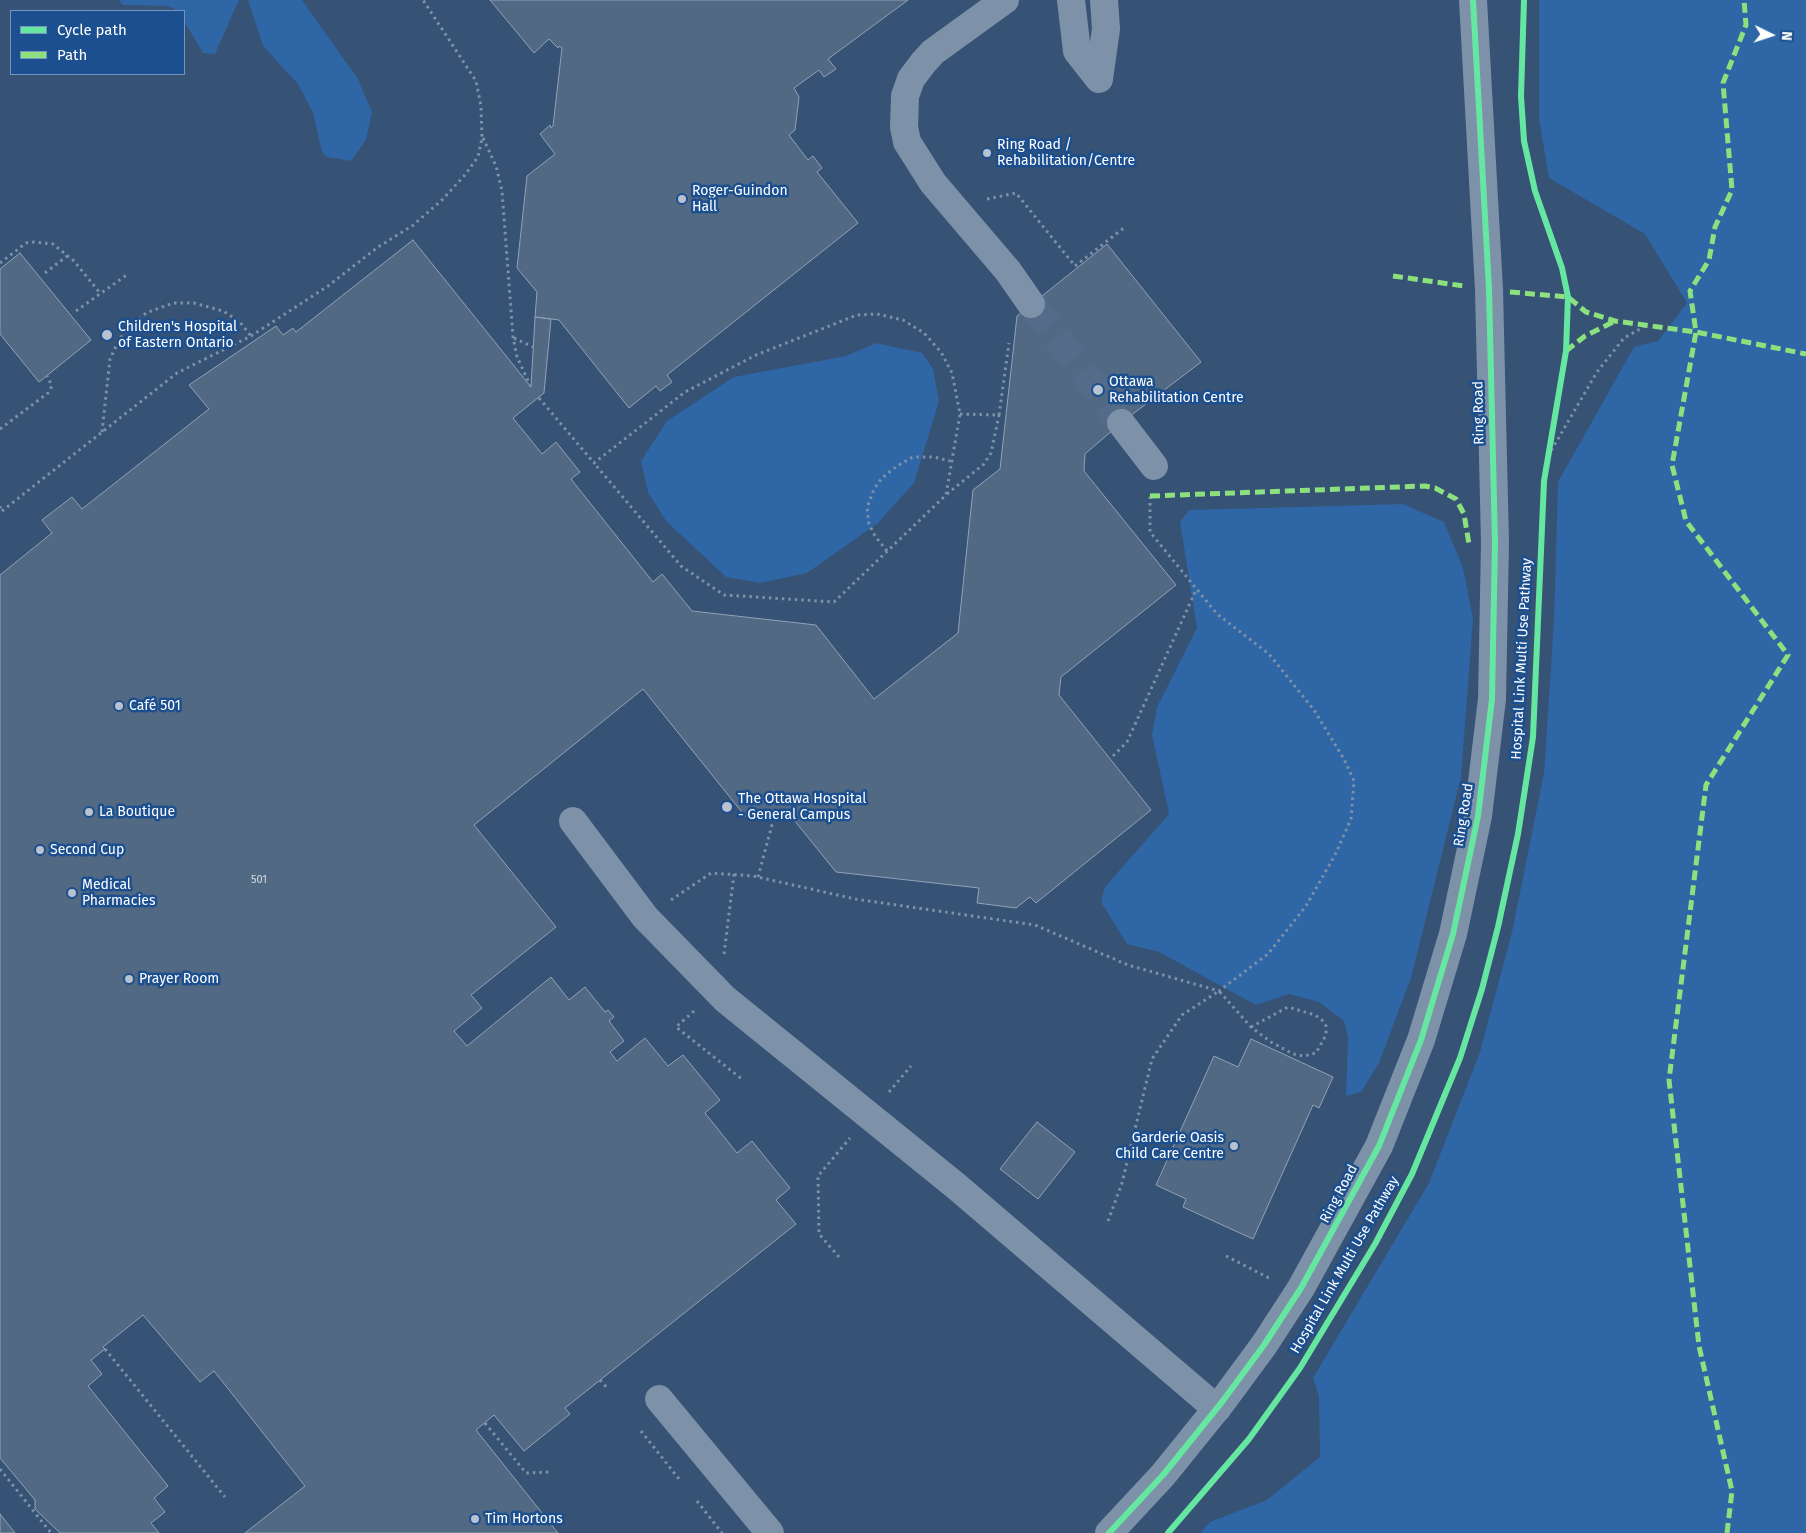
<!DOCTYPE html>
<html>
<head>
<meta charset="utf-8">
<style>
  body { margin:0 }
  #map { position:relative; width:1806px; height:1533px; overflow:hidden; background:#365274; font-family:"Fira Sans",sans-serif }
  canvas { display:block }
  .legend { position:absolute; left:10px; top:10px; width:175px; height:65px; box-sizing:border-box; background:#1b4f8f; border:1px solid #7695bc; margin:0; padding:6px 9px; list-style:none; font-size:15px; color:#fff }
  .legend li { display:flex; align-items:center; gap:10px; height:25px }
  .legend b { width:25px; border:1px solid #7695bc }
  .north { position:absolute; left:1746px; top:10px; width:50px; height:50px; -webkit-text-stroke:4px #1b4f8f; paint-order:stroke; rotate:94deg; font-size:14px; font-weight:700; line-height:20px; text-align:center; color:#fff }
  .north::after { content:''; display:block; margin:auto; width:18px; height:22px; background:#fff; clip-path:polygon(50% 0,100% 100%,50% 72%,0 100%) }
</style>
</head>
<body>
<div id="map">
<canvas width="1806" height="1533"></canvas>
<ul class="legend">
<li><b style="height:6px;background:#66e7a1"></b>Cycle path</li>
<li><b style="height:6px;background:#8de07e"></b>Path</li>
</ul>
<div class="north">N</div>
</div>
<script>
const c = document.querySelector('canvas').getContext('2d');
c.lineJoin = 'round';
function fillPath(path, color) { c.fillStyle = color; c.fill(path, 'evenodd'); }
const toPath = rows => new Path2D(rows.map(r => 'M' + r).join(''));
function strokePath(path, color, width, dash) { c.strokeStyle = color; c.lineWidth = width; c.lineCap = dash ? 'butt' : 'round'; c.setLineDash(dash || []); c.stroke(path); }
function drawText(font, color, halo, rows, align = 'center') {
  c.font = font + ' "Fira Sans",sans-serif'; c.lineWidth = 5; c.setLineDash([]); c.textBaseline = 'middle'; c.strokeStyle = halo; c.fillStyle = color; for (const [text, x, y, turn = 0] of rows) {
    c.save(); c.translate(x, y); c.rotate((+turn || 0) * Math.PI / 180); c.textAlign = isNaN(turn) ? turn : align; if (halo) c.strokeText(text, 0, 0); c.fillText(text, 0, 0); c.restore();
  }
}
const green = toPath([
  [119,0,239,0,215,54,203,53,184,21,184,11,177,11,169,6,123,5],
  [248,0,302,0,358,79,372,112,366,140,351,161,327,157,322,152,313,113,298,84,263,46],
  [1539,0,1806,0,1806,1533,1200,1533,1210,1522,1267,1500,1320,1457,1319,1396,1313,1378,1429,1183,1480,1052,1512,932,1544,773,1554,620,1558,482,1634,347,1658,341,1687,303,1645,234,1549,178,1539,119],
  [876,343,922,353,933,369,939,401,914,483,878,523,807,573,760,583,726,577,666,521,648,492,641,461,667,421,734,377,846,356],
  [1403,504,1444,522,1463,568,1473,619,1461,777,1411,978,1379,1063,1361,1092,1346,1096,1348,1037,1344,1021,1319,1002,1289,994,1256,1005,1159,952,1127,944,1101,902,1105,887,1169,814,1152,735,1157,707,1197,628,1180,522,1189,510]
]);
const building = toPath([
  [490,0,908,0,828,59,836,69,824,77,819,70,794,88,799,97,795,130,789,135,808,160,813,156,822,168,817,172,858,223,667,375,672,382,660,391,656,386,629,408,559,320,535,317,537,292,517,268,527,176,555,154,540,134,550,125,551,128,553,126,562,48,559,46,558,48,549,39,534,53,490,0],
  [413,240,531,387,535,317,551,319,544,393,513,418,542,454,556,442,580,472,571,479,653,582,662,574,692,611,816,625,874,699,958,633,973,490,1000,469,1017,316,1107,244,1201,362,1121,423,1085,454,1084,471,1176,585,1061,677,1059,695,1151,810,1036,903,1030,897,1016,908,977,903,979,888,836,872,794,820,745,816,643,689,474,825,556,927,471,995,482,1008,454,1031,467,1046,551,977,569,1000,585,987,605,1012,608,1010,614,1017,609,1021,624,1041,610,1052,617,1061,645,1038,668,1066,683,1055,720,1100,705,1113,737,1153,752,1141,790,1188,776,1200,796,1224,565,1408,570,1414,524,1451,494,1415,476,1430,558,1533,245,1533,305,1486,214,1371,200,1382,143,1315,103,1347,105,1349,91,1360,102,1374,88,1386,168,1486,154,1498,165,1512,151,1523,159,1533,60,1533,35,1509,35,1500,0,1458,0,575,52,533,42,520,72,497,82,509,209,409,189,385,276,326,283,335,293,328,296,332,413,240],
  [20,253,91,340,39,382,0,334,0,269,20,253],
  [1251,1039,1333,1077,1319,1108,1313,1105,1253,1239,1183,1207,1186,1199,1156,1185,1214,1056,1238,1067,1251,1039],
  [1037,1122,1075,1152,1038,1199,1000,1169,1037,1122],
  [0,1514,15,1533,0,1533,0,1514]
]);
const minorTunnel = toPath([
  [1031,304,1098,390,1121,423]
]);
const path = toPath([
  [483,138,496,166,502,191,513,337,517,357,531,387],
  [987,199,1016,193,1075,266,1125,227],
  [0,263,26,243,34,242,53,244,74,261,100,293],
  [45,273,67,256],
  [76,311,128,274],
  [514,338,533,347],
  [539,398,594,463,685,392,756,355,857,315,877,314,903,320,924,333,941,352,952,373,960,414,946,495,834,602,724,595,681,566,594,463],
  [960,414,999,415,1009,343],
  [0,429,48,393,52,386,47,376],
  [102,432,110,359,120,338,146,313,173,303,194,303,223,311,239,321,251,336],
  [1548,456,1597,372,1624,338,1647,325],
  [947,494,984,464,991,453,999,415],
  [0,506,0,512],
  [2,511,177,373,251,336,328,286,378,247,412,226,442,200,464,176,478,157,482,138,481,106,476,81,423,0],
  [887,551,875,536,869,524,867,508,874,489,882,478,897,466,913,457,934,457,950,461],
  [1113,756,1127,742,1196,590],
  [758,877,773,821],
  [671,900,711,873,753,876,855,899,1035,925,1128,965,1219,991,1268,954,1306,906,1335,855,1351,819,1354,781,1344,759,1314,710,1269,654,1217,614,1150,532,1150,495],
  [724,954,734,874],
  [694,1011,676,1027,743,1080],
  [889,1092,911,1066],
  [1108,1221,1122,1183,1152,1059,1182,1015,1219,991,1251,1027,1271,1042,1293,1054,1304,1056,1316,1053,1326,1035,1326,1026,1322,1020,1315,1015,1288,1007,1251,1027],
  [1226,1256,1271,1279],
  [839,1257,819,1234,818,1176,850,1138],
  [105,1349,225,1497],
  [600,1380,608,1389],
  [485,1423,526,1473,550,1472],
  [641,1431,679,1479],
  [0,1469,51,1533],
  [697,1501,722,1533]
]);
const minor = toPath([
  [1005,0,933,52,923,63,911,79,905,96,904,127,907,142,933,183,1008,271,1031,304],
  [1071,0,1077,51,1099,79,1106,29,1104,0],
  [1121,423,1154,466],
  [573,821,645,917,725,999,956,1186,1217,1409],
  [659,1399,770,1533],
  [1109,1533,1163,1475,1222,1402,1264,1345,1301,1288,1379,1146,1421,1040,1453,934,1478,816,1492,699,1495,543,1489,289,1473,0]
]);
const quiet = toPath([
  [1393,276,1464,286],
  [1510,292,1568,297,1586,312,1615,321,1696,332,1806,354],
  [1566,351,1585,336,1615,321],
  [1150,496,1425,486,1435,488,1456,499,1464,514,1469,544],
  [1727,1533,1732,1491,1699,1346,1669,1080,1706,785,1788,655,1686,521,1672,465,1696,332,1690,291,1709,260,1715,227,1732,190,1723,83,1746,25,1744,0]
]);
const cycleway = toPath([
  [1109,1533,1163,1475,1222,1402,1264,1345,1301,1288,1379,1146,1421,1040,1453,934,1478,816,1492,699,1495,543,1489,289,1473,0],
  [1168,1533,1249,1439,1300,1368,1375,1244,1412,1174,1460,1058,1482,989,1498,927,1518,834,1533,737,1544,481,1566,351,1568,297,1562,268,1535,191,1524,141,1521,96,1524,0]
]);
const markers = [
  [987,153,5,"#b9c2ce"],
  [682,199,5,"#b9c2ce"],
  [107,335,6,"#b9c2ce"],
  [1098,390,6,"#b9c2ce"],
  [119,706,5,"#b9c2ce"],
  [727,807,6,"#b9c2ce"],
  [89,812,5,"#b9c2ce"],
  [40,850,5,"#b9c2ce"],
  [72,893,5,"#b9c2ce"],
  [129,979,5,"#b9c2ce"],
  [1234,1146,5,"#b9c2ce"],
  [475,1519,5,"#b9c2ce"]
];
const numberNames = [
  ["501",259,880]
];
const poiNames = [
  ["Ring Road /",997,145],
  ["Rehabilitation/Centre",997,161],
  ["Roger-Guindon",692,191],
  ["Hall",692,207],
  ["Children's Hospital",118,327],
  ["of Eastern Ontario",118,343],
  ["Ottawa",1109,382],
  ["Rehabilitation Centre",1109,398],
  ["Café 501",129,706],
  ["The Ottawa Hospital",738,799],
  ["- General Campus",738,815],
  ["La Boutique",99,812],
  ["Second Cup",50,850],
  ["Medical",82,885],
  ["Pharmacies",82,901],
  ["Prayer Room",139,979],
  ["Garderie Oasis",1224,1138,"right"],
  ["Child Care Centre",1224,1154,"right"],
  ["Tim Hortons",485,1519]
];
const streetNames = [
  ["Ring Road",1479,413,-91],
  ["Hospital Link Multi Use Pathway",1522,659,-87],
  ["Ring Road",1464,815,-81],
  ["Ring Road",1339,1194,-62],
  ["Hospital Link Multi Use Pathway",1345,1265,-60]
];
fillPath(green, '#2f66a5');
fillPath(building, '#526984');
strokePath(building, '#92a2b6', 1);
strokePath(minorTunnel, '#546c89', 28, [28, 14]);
strokePath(path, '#7d92a8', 3, [2.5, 4]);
strokePath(minor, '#7d92a8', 28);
strokePath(quiet, '#8de07e', 5, [10, 5]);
strokePath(cycleway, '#66e7a1', 6);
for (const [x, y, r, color] of markers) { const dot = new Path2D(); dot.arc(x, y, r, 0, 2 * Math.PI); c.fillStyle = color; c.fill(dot); strokePath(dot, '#1b4f8f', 2); }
drawText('11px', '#d4dae0', null, numberNames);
drawText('14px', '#fff', '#1b4f8f', poiNames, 'left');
drawText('14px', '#fff', '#1b4f8f', streetNames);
</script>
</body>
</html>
